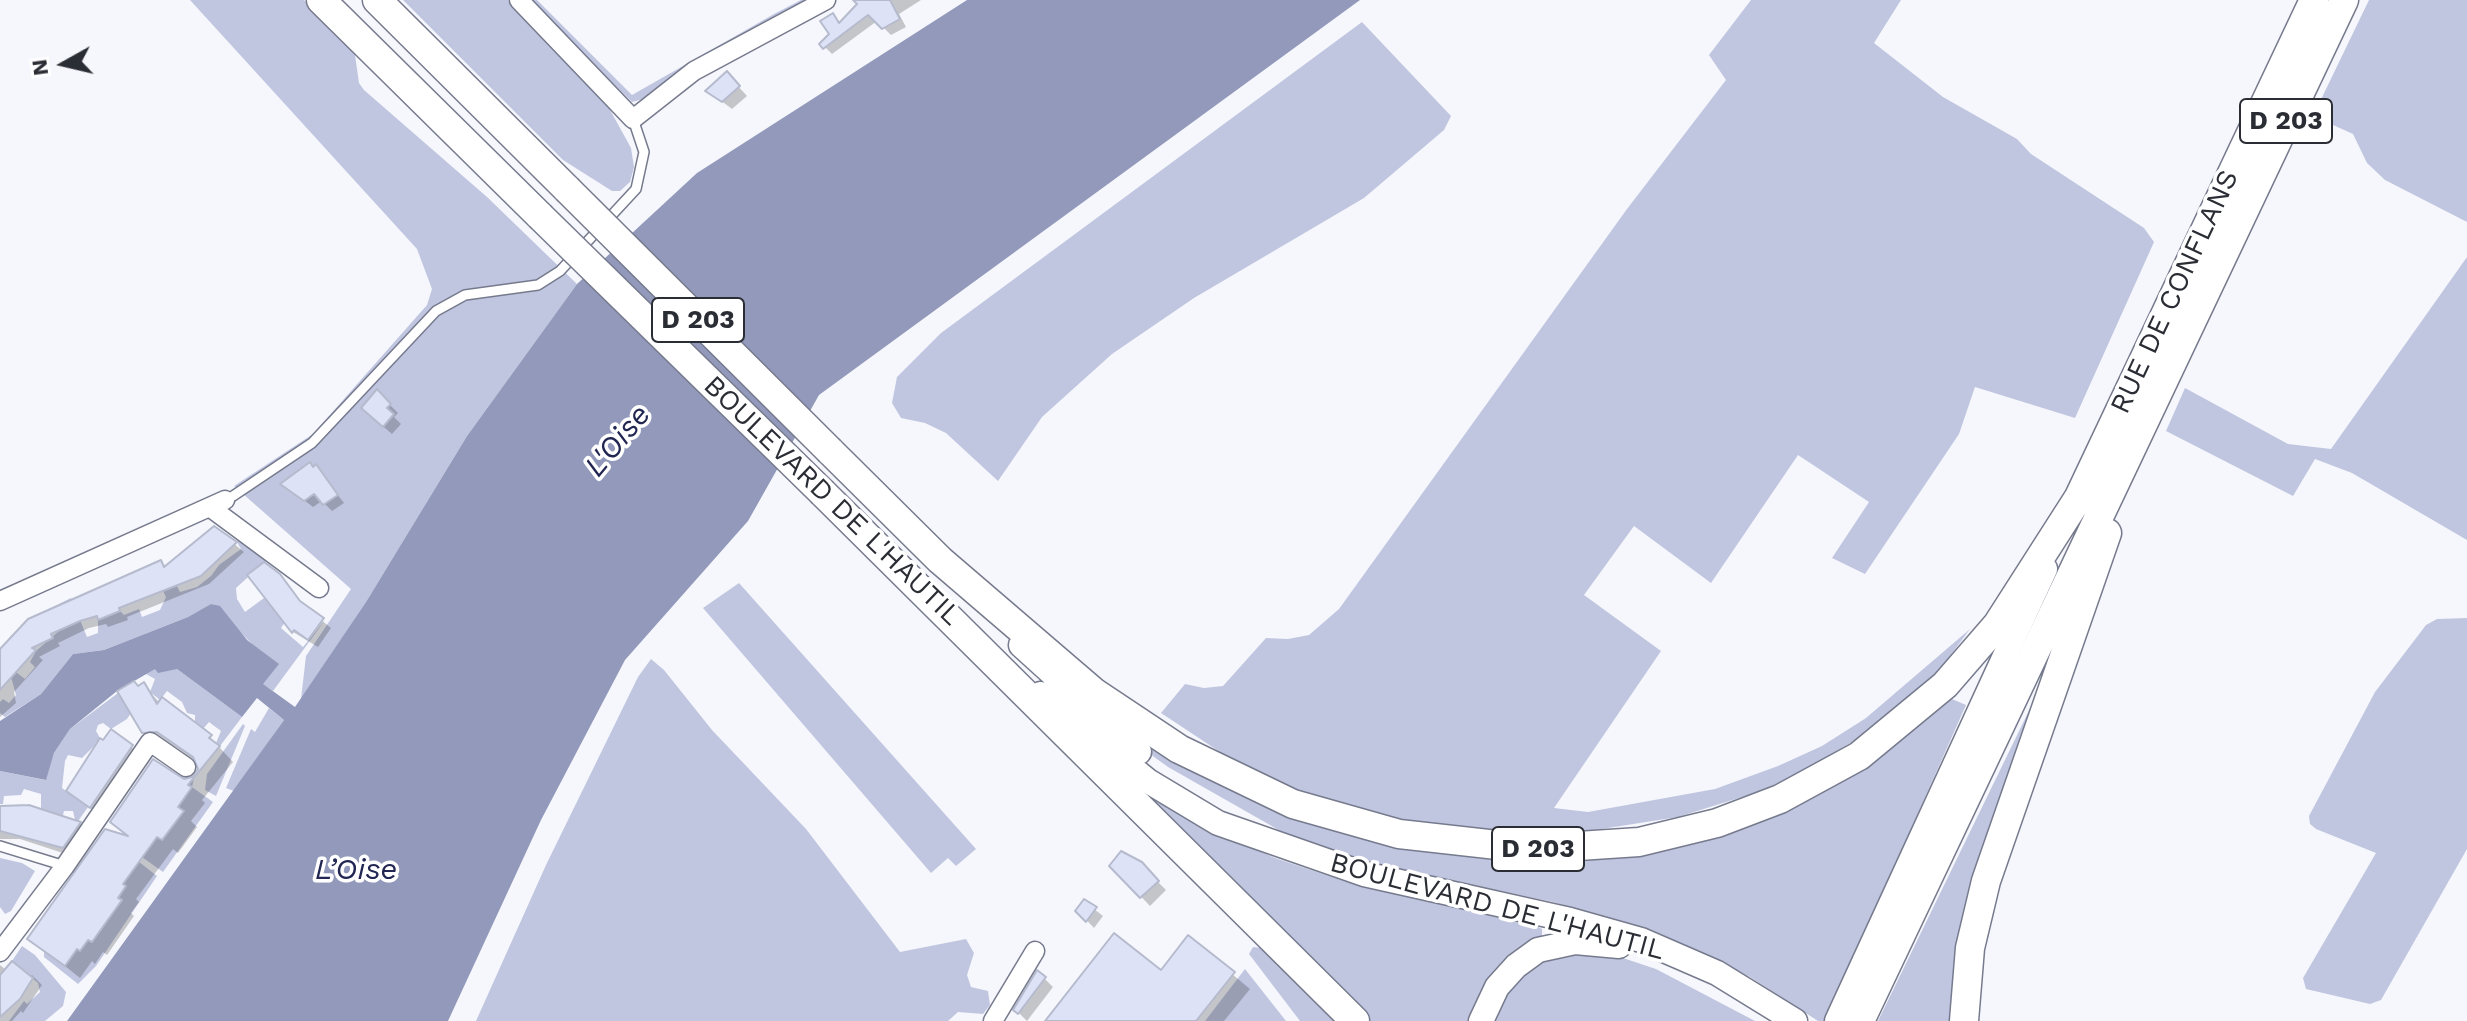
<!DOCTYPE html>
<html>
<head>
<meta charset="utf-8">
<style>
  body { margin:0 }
  #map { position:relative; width:2467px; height:1021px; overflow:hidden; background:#f6f7fc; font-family:"Work Sans",sans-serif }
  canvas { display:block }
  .north { position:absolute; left:24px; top:24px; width:80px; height:80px; -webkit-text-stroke:6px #fff; paint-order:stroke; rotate:262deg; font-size:22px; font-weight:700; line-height:32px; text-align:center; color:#2b2d35 }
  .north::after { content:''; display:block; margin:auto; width:28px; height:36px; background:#2b2d35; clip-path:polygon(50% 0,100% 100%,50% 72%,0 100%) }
</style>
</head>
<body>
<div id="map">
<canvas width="2467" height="1021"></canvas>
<div class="north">N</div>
</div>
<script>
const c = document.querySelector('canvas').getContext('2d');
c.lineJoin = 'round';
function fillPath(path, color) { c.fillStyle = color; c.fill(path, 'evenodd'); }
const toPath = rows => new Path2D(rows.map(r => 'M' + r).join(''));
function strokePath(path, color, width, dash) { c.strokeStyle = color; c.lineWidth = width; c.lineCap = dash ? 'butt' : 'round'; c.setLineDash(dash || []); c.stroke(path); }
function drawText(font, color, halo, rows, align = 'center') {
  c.font = font + ' "Work Sans",sans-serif'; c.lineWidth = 7; c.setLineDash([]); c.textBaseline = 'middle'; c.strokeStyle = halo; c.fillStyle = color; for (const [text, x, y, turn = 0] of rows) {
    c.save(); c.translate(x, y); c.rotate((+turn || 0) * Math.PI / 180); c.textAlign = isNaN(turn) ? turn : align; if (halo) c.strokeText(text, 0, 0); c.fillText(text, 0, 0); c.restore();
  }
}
const green = toPath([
  [190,0,304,0,354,48,359,83,364,90,487,197,577,284,467,436,366,602,301,699,306,656,351,589,234,486,313,434,427,305,432,289,417,249],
  [403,0,508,0,609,108,631,148,634,167,630,182,620,191,612,191,563,160],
  [527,0,537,0,632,95,774,14,801,0,815,0,647,98,632,102],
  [1751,0,1901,0,1874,43,1943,97,2017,139,2031,154,2144,228,2154,242,2075,418,1975,387,1959,434,1865,574,1832,558,1869,502,1798,455,1711,583,1634,526,1584,595,1661,651,1554,808,1588,812,1715,789,1778,766,1822,746,1866,718,1970,629,1936,675,1864,735,1794,776,1758,792,1678,817,1595,830,1540,833,1482,833,1397,820,1328,801,1282,786,1220,752,1161,713,1185,684,1204,688,1223,686,1266,638,1288,639,1309,635,1339,609,1627,209,1726,80,1709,55],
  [2369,0,2467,0,2467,222,2385,180,2367,163,2353,134,2313,116],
  [1362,22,1451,116,1444,130,1364,198,1194,298,1112,354,1042,417,998,481,946,433,925,423,901,418,892,403,897,377,941,333],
  [2467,257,2467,540,2352,473,2315,459,2293,496,2166,431,2185,388,2288,444,2331,449],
  [240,540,267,560,236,588,237,599,245,612,264,598,285,622,281,628,303,647,326,619,273,691,262,684,278,664,256,648,212,604,188,617,104,650,73,654,41,694,5,717,0,713,0,702,3,699,9,703,16,695,11,677,16,672,25,679,35,667,30,662,36,651,59,631,49,609,71,598,87,637,98,633,98,620,120,611,124,615,139,609,142,617,160,610,166,597,163,591,177,586,180,592,197,587,211,576,219,565,241,549,237,542],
  [739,583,976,849,956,866,948,858,931,873,703,608],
  [2467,618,2467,849,2381,1000,2370,1004,2306,989,2303,978,2376,853,2316,829,2310,824,2309,816,2375,692,2426,625,2437,619],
  [651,659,664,670,712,730,806,829,900,952,966,939,974,953,967,975,971,987,988,991,990,1005,983,1014,958,1012,948,1021,476,1021,546,865,638,677],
  [155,668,177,669,242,717,220,746,216,743,221,731,209,722,203,729,195,723,195,715,187,713,182,702,167,691,160,700,150,692,155,679,146,674],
  [2039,690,1960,929,1951,1021,1878,1021],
  [118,693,131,713,127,719,111,729,103,723,98,725,96,731,100,738,94,746,82,758,68,755,65,761,62,788,88,807,76,824,73,811,64,811,62,819,41,809,41,794,24,789,21,795,4,796,3,804,0,804,0,771,45,780,54,753,70,729],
  [1952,699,1966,705,1826,1021,1818,1021,1750,977,1652,930,1553,902,1382,866,1284,833,1168,767,1139,746,1107,715,1397,846,1484,859,1561,862,1596,859,1766,819,1840,782],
  [269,708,284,720,234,791,226,788,251,729,255,732],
  [243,724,245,726,216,796,205,790,207,774],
  [184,771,194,778,192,787,213,802,163,872,132,850,148,849,157,837,163,840,183,811,178,807,192,787,179,778],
  [1147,788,1239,842,1275,858,1347,882,1536,926,1542,929,1542,938,1471,1021,1369,1021,1141,795],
  [129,854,157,876,96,966,78,984,44,957,44,951,77,949,88,940,92,942,121,900,118,898,126,887,123,884,134,869,124,861],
  [0,858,22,863,35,871,11,911,5,914,0,907],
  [22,946,35,955,66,992,63,1006,45,1021,9,1021,24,1001,27,1004,40,992,38,983,12,961],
  [1253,947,1262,948,1334,1021,1300,1021,1249,954],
  [1567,950,1620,957,1656,969,1755,1021,1491,1021,1511,986,1537,963],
  [1245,969,1286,1021,1205,1021]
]);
const water = toPath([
  [967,0,1360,0,819,395,748,521,625,660,541,820,448,1021,67,1021,284,720,257,698,242,717,177,669,158,673,155,669,117,691,70,729,54,753,46,780,0,771,0,721,41,694,73,654,104,650,188,617,211,604,220,606,247,640,279,664,263,684,295,707,366,602,467,436,577,284,697,173]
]);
const shadow = toPath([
  [867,0,921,0,899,14,906,27,891,35,877,21,832,54,822,44,831,35,832,16,841,24],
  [727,74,747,96,732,109,708,91],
  [377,392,398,413,394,417,401,424,392,434,371,416],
  [316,467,344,503,332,511,322,501,313,507,283,484],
  [215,528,244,552,209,584,127,617,128,620,108,627,106,624,89,628,58,643,60,646,39,657,43,660,14,692,16,703,0,717,0,652,161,562,166,568],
  [250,575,304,606,331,628,318,647,293,632],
  [143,685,160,703,162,700,210,737,233,762,202,800,205,803,191,821,197,827,178,853,173,849,136,899,139,902,131,913,134,916,107,955,103,952,95,964,92,961,80,978,30,938,128,838,112,822,198,774,199,764,172,745,158,747,144,732,139,688],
  [111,732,141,755,99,815,69,791],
  [0,807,80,823,88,832,72,856,20,839,0,839],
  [1140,864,1166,890,1150,906,1112,866],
  [1085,902,1103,916,1094,928,1078,911],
  [1189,938,1250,989,1224,1021,1058,1021,1161,973],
  [0,965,10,973,0,978],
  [32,975,42,985,23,1013,21,1011,12,1021,0,1021,0,995],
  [1044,978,1053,987,1027,1021,1016,1010]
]);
const building = toPath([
  [853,0,890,0,900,19,882,29,868,15,823,49,819,44,829,34,820,21,833,13,839,23,857,4,853,0],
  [727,71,740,86,722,102,705,91,727,71],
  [377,389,391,404,387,408,394,414,383,427,361,408,377,389],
  [310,462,313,467,316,464,338,495,323,505,314,494,304,501,280,484,310,462],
  [214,526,237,542,201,576,119,608,120,611,98,620,97,616,80,621,51,634,53,638,32,648,36,650,0,690,0,649,28,619,161,560,164,567,214,526],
  [264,562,280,574,300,601,324,618,308,640,294,630,292,633,247,575,264,562],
  [134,681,138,686,144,682,157,704,162,697,212,735,209,738,220,746,188,785,192,787,178,807,184,811,162,840,157,837,123,884,126,886,118,898,122,900,92,942,88,940,80,951,77,949,65,966,27,939,105,829,128,836,110,822,153,759,184,779,192,777,198,769,193,757,157,732,142,733,117,691,134,681],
  [111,729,133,745,90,808,66,791,100,738,103,740,111,729],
  [29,805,41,809,81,822,63,848,0,831,0,806,29,805],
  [1121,851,1142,862,1159,881,1140,898,1109,866,1121,851],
  [1084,899,1097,907,1086,922,1075,911,1084,899],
  [1114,933,1161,970,1188,935,1235,972,1196,1021,1045,1021,1114,933],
  [12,961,33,978,20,999,0,1017,0,975,12,961],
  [1037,970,1046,977,1018,1014,1013,1010,1037,970]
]);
const lane = toPath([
  [233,496,312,443,436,311,465,295,538,285,560,271,636,189,644,152,633,119],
  [0,846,65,866]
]);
const street = toPath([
  [519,0,633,119,694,71,826,0],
  [211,508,319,588],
  [0,601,225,500],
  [0,952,65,866,150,742,186,767],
  [993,1021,1035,951]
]);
const secondary = toPath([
  [1021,645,1139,752],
  [1041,694,1148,781,1218,823,1364,874,1570,920,1641,940,1717,973,1795,1021],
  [1481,1021,1497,987,1516,966,1538,950,1575,942,1619,946],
  [1837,1021,2045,569]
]);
const primary = toPath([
  [321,0,540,216],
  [377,0,567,189],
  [830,451,940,560,1095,693,1179,749,1293,804,1399,834,1533,849,1639,842,1717,823,1780,799,1859,756,1945,685,1997,625,2079,497,2314,0],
  [823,493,1355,1021],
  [1860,1021,2344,0],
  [1964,1021,1970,948,1986,881,2107,533]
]);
const primaryBridge = toPath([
  [567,189,830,451],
  [540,216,823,493]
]);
const shields = [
  [2286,121,92],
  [698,320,92],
  [1538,849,92]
];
const shieldNames = [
  ["D 203",2286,121],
  ["D 203",698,320],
  ["D 203",1538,849]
];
const streetNames = [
  ["RUE DE CONFLANS",2175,292,-65],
  ["BOULEVARD DE L'HAUTIL",832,501,44],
  ["BOULEVARD DE L'HAUTIL",1497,907,15]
];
const waterNames = [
  ["L'Oise",618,441,-50],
  ["L’Oise",356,870]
];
fillPath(green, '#c0c6e0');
fillPath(water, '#9299ba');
fillPath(shadow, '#0003');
fillPath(building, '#dee2f7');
strokePath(building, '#b5bacd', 2);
strokePath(lane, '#767a8d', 12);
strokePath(street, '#767a8d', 21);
strokePath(secondary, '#767a8d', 27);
strokePath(primary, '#767a8d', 31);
strokePath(lane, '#fff', 9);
strokePath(street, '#fff', 18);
strokePath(secondary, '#fff', 24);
strokePath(primary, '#fff', 28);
strokePath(primaryBridge, '#767a8d', 31, []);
strokePath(primaryBridge, '#fff', 28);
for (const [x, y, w] of shields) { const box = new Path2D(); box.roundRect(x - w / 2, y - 22, w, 44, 6); c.fillStyle = '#fff'; c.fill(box); strokePath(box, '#2b2d35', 2); }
drawText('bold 26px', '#2b2d35', null, shieldNames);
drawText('28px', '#2b2d35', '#fff', streetNames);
drawText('italic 30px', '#212652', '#fff', waterNames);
</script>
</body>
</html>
